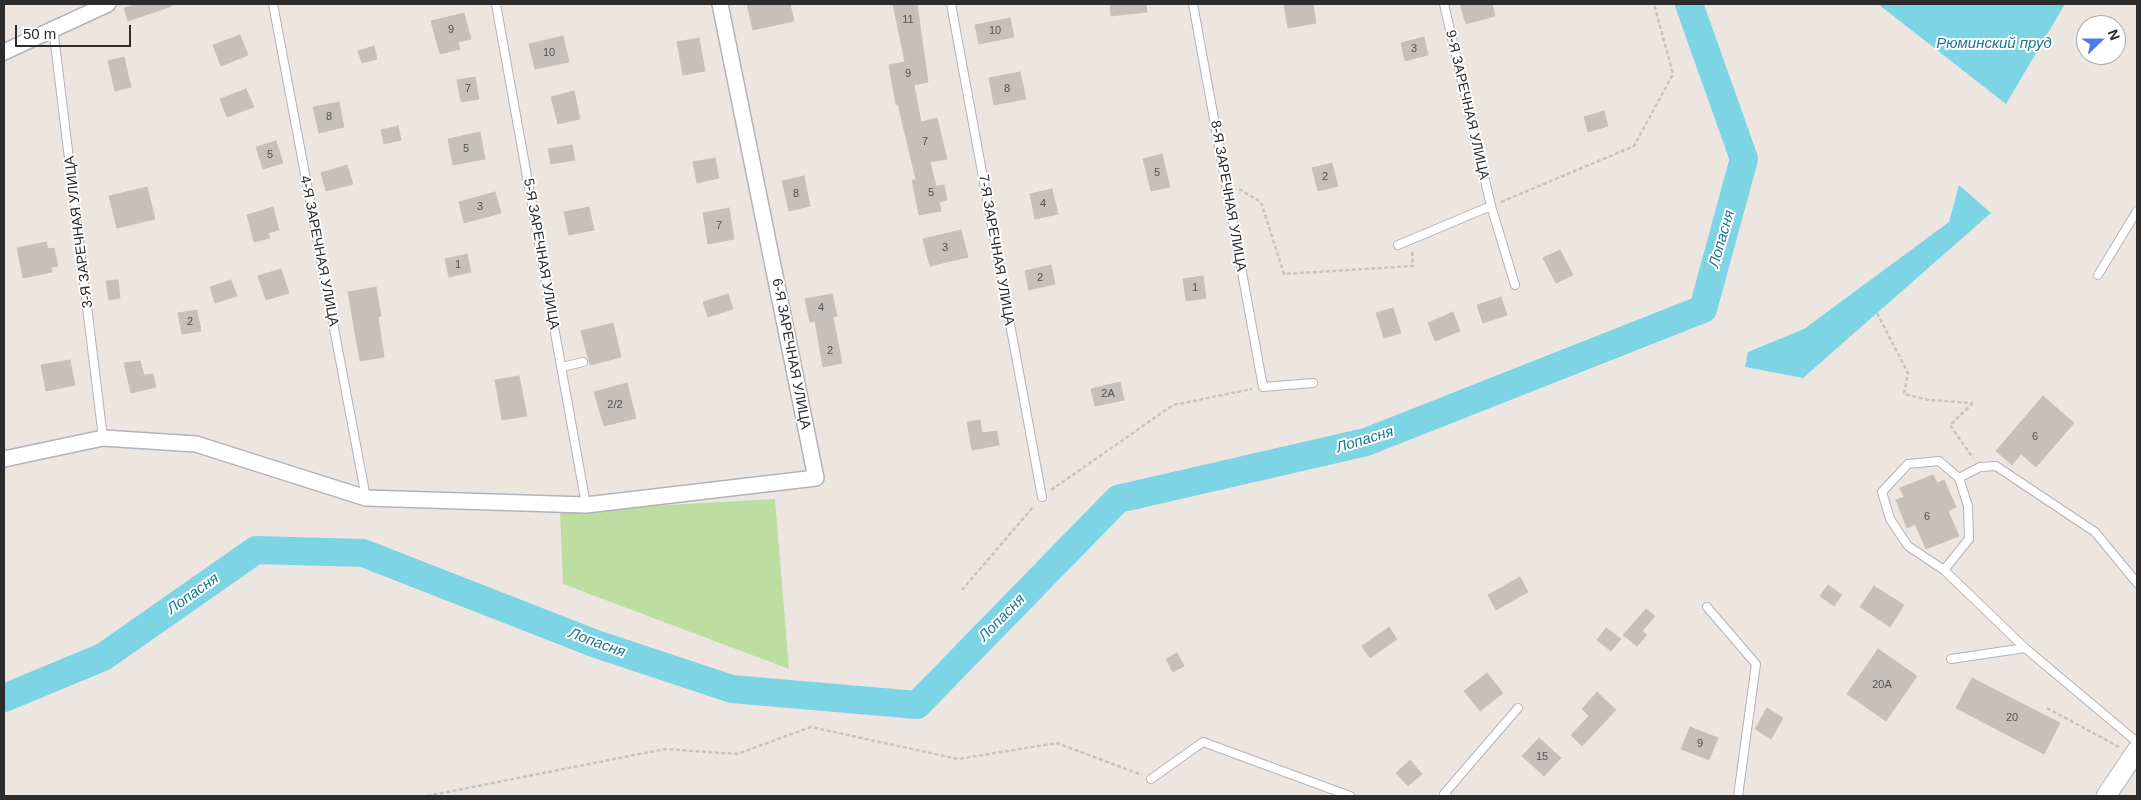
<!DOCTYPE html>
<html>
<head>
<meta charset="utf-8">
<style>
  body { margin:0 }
  #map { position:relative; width:2141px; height:800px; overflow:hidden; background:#ede6e0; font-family:Arial,sans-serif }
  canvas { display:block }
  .frame { position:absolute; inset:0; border:5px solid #2c2c2c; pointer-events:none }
  .north { position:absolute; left:2076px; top:15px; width:50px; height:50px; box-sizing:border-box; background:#fff; border:1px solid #ababab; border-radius:50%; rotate:68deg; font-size:14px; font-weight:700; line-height:20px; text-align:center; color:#2c2c2c }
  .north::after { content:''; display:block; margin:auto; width:18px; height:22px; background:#4e7bec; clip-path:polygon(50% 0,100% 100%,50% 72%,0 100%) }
  .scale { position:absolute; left:15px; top:25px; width:116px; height:22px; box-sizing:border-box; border:2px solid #2c2c2c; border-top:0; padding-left:6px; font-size:15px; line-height:18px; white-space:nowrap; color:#2c2c2c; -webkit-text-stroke:4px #fff; paint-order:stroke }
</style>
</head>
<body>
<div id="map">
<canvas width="2141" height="800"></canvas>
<div class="frame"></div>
<div class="north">N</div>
<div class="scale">50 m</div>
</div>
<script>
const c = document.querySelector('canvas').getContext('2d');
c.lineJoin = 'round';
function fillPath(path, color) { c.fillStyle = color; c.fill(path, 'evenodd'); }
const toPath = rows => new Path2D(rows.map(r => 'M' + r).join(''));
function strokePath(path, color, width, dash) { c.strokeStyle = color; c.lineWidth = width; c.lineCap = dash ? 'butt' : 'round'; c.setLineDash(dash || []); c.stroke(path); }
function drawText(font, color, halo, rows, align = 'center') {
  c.font = font + ' Arial,sans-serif'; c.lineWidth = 4; c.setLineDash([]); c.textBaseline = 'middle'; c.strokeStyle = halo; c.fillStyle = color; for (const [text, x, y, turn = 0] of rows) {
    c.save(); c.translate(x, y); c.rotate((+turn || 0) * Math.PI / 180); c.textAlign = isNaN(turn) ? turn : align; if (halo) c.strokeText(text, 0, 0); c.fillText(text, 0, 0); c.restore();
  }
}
const green = toPath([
  [775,499,789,669,563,584,560,511]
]);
const water = toPath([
  [1878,4,2065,4,2006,104],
  [1959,185,1991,213,1803,378,1745,367,1748,352,1804,329,1949,222]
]);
const river = toPath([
  [4,698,103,657,256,550,363,553,596,644,732,689,917,705,1118,499,1366,442,1703,309,1744,159,1689,4]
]);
const building = toPath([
  [137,4,171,4,172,6,128,21,124,8,137,4],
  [747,4,790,4,794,21,753,30,747,4],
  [893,4,917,4,928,82,914,85,921,122,937,118,947,159,930,162,936,186,944,185,947,200,939,202,941,211,919,215,912,180,916,180,898,104,896,105,889,65,905,62,893,4],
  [1110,4,1146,4,1147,12,1111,16,1110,4],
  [1284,4,1313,4,1316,23,1288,28,1284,4],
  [1460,4,1492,4,1495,16,1466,24,1460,4],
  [464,13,471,39,458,42,460,49,440,54,431,21,464,13],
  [1010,18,1014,37,979,44,975,25,1010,18],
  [240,35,248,55,221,66,213,45,240,35],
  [563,36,569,62,535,69,529,44,563,36],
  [1424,37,1428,55,1405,61,1401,43,1424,37],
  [699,38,705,71,683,75,677,42,699,38],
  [374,46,377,59,362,63,358,51,374,46],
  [124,57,131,87,115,91,108,61,124,57],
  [1020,72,1026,99,994,105,989,78,1020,72],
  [475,77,479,99,461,102,457,80,475,77],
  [246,89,254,107,227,117,220,99,246,89],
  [574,91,580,119,558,124,551,97,574,91],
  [339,102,344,127,319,133,313,107,339,102],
  [1604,111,1608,126,1588,132,1584,117,1604,111],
  [398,126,401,140,384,144,381,130,398,126],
  [480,132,485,159,453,165,448,139,480,132],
  [276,141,283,163,263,169,256,147,276,141],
  [572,145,575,160,551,164,548,149,572,145],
  [1162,154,1170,187,1151,191,1143,159,1162,154],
  [715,158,719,178,697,183,693,162,715,158],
  [1332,163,1338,186,1318,191,1312,168,1332,163],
  [347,165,353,184,326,191,321,173,347,165],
  [804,176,810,206,789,211,782,181,804,176],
  [147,187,155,219,117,228,109,196,147,187],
  [1052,189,1058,214,1035,219,1030,194,1052,189],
  [495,192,501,213,464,223,459,202,495,192],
  [273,207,279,230,268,233,270,238,254,242,247,215,273,207],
  [589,207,594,230,569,235,564,212,589,207],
  [729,208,734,239,708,244,703,213,729,208],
  [961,230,968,257,930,266,923,239,961,230],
  [46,242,48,249,54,248,58,266,51,267,52,272,23,278,17,248,46,242],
  [1560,250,1573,275,1556,283,1543,258,1560,250],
  [467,254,471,272,449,277,445,259,467,254],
  [1051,265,1055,284,1029,290,1025,271,1051,265],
  [281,269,289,293,266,300,258,276,281,269],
  [1203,276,1206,298,1186,301,1183,279,1203,276],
  [118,280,120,298,109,300,106,281,118,280],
  [231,280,237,296,215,303,210,287,231,280],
  [376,287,381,316,378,317,384,357,360,361,348,292,376,287],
  [728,294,733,309,708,317,703,302,728,294],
  [832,294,837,316,833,317,842,363,823,367,815,321,810,322,805,299,832,294],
  [1501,297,1507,315,1483,323,1477,305,1501,297],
  [1393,308,1401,333,1384,338,1376,313,1393,308],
  [197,310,201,331,182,334,178,313,197,310],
  [1453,312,1460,331,1435,341,1428,323,1453,312],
  [613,323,621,357,590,365,581,331,613,323],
  [70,360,75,385,46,391,41,365,70,360],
  [140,361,144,375,153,374,156,387,131,393,124,363,140,361],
  [519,376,527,416,502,420,495,380,519,376],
  [1120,382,1124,400,1095,406,1091,389,1120,382],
  [627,383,636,418,604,426,594,392,627,383],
  [2043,396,2074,423,2036,467,2021,454,2012,465,1996,451,2043,396],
  [980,420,982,433,997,431,999,445,972,450,967,422,980,420],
  [1933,475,1937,483,1944,480,1956,507,1948,511,1959,536,1926,549,1915,524,1907,528,1896,500,1904,497,1900,488,1933,475],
  [1520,577,1528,592,1496,610,1488,595,1520,577],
  [1828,585,1842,595,1834,606,1820,596,1828,585],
  [1874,586,1904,605,1890,627,1860,607,1874,586],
  [1646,609,1655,616,1642,631,1647,635,1637,646,1623,635,1646,609],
  [1389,627,1397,639,1370,658,1362,646,1389,627],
  [1606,628,1621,639,1611,651,1597,640,1606,628],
  [1878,649,1917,676,1886,721,1847,694,1878,649],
  [1177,653,1184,666,1173,672,1166,659,1177,653],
  [1487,673,1503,693,1480,711,1464,691,1487,673],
  [1972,678,2060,723,2044,754,1956,708,1972,678],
  [1597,692,1616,710,1582,746,1571,735,1589,716,1582,709,1597,692],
  [1767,708,1783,718,1771,739,1755,729,1767,708],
  [1690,727,1718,738,1709,760,1681,749,1690,727],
  [1539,738,1561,758,1544,776,1522,756,1539,738],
  [1410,760,1422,774,1408,786,1396,773,1410,760]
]);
const path = toPath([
  [1239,189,1261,202,1284,274,1413,266,1412,251],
  [1501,202,1634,146,1673,74,1654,4],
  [1877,313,1908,373,1904,394,1929,400,1973,403],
  [1973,403,1950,425,1973,458],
  [1051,490,1173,405,1252,389],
  [962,590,1034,506],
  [2047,708,2119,747],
  [427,796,665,749,737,754,811,727,958,759,1057,743,1142,775]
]);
const service = toPath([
  [273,4,366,498],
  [496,4,586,505],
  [951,4,1042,497],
  [1193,4,1263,387,1313,383],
  [1444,4,1491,206,1515,285],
  [53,27,103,438],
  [1398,245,1491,206],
  [2098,275,2137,211],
  [562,367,583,362],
  [1959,478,1980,467,1996,466,2095,532,2137,583],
  [1944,570,1969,539,1968,506,1959,478,1939,461,1908,464,1882,492,1890,519,1908,546,1944,570,2025,648,2137,742],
  [1707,607,1756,664,1738,796],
  [1951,659,2025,648],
  [1151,779,1203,742,1350,796],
  [1447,796,1444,794,1518,708]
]);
const minor = toPath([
  [4,52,108,4],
  [4,459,103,438,196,444,366,498,586,505,816,478,720,4]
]);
const tertiary = toPath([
  [2106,796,2137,750]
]);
const numberNames = [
  ["11",908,20],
  ["9",451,30],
  ["10",995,31],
  ["3",1414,49],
  ["10",549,53],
  ["9",908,74],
  ["7",468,89],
  ["8",1007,89],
  ["8",329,117],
  ["7",925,142],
  ["5",466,149],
  ["5",270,155],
  ["5",1157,173],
  ["2",1325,177],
  ["5",931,193],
  ["8",796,194],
  ["4",1043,204],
  ["3",480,207],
  ["7",719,226],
  ["3",945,248],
  ["1",458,265],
  ["2",1040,278],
  ["1",1195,288],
  ["4",821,308],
  ["2",190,322],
  ["2",830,351],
  ["2А",1108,394],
  ["2/2",615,405],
  ["6",2035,437],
  ["6",1927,517],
  ["20А",1882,685],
  ["20",2012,718],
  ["9",1700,744],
  ["15",1542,757]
];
const streetNames = [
  ["9-Я ЗАРЕЧНАЯ УЛИЦА",1467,105,77],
  ["8-Я ЗАРЕЧНАЯ УЛИЦА",1228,196,80],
  ["3-Я ЗАРЕЧНАЯ УЛИЦА",79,232,-97],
  ["7-Я ЗАРЕЧНАЯ УЛИЦА",996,250,80],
  ["4-Я ЗАРЕЧНАЯ УЛИЦА",319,251,79],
  ["5-Я ЗАРЕЧНАЯ УЛИЦА",541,254,80],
  ["6-Я ЗАРЕЧНАЯ УЛИЦА",791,354,79]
];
const waterNames = [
  ["Рюминский пруд",1994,44],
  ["Лопасня",1722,239,-74],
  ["Лопасня",1365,440,-17],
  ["Лопасня",193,594,-35],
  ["Лопасня",1002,618,-46],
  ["Лопасня",597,643,20]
];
fillPath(green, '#bcdea1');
fillPath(water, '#7cd4e5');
strokePath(river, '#7cd4e5', 28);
fillPath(building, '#c5c0bc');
strokePath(building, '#c8c2ba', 1);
strokePath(service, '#b0b3bb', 10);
strokePath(minor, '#b0b3bb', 18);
strokePath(tertiary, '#b0b3bb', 21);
strokePath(path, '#c4c4c4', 2.5, [4, 2.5]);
strokePath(service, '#fff', 8);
strokePath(minor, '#fff', 15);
strokePath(tertiary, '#fff', 19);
drawText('11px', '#525150', null, numberNames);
drawText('14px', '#2c2c2c', '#fff', streetNames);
drawText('italic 15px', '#197594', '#fff', waterNames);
</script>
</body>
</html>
